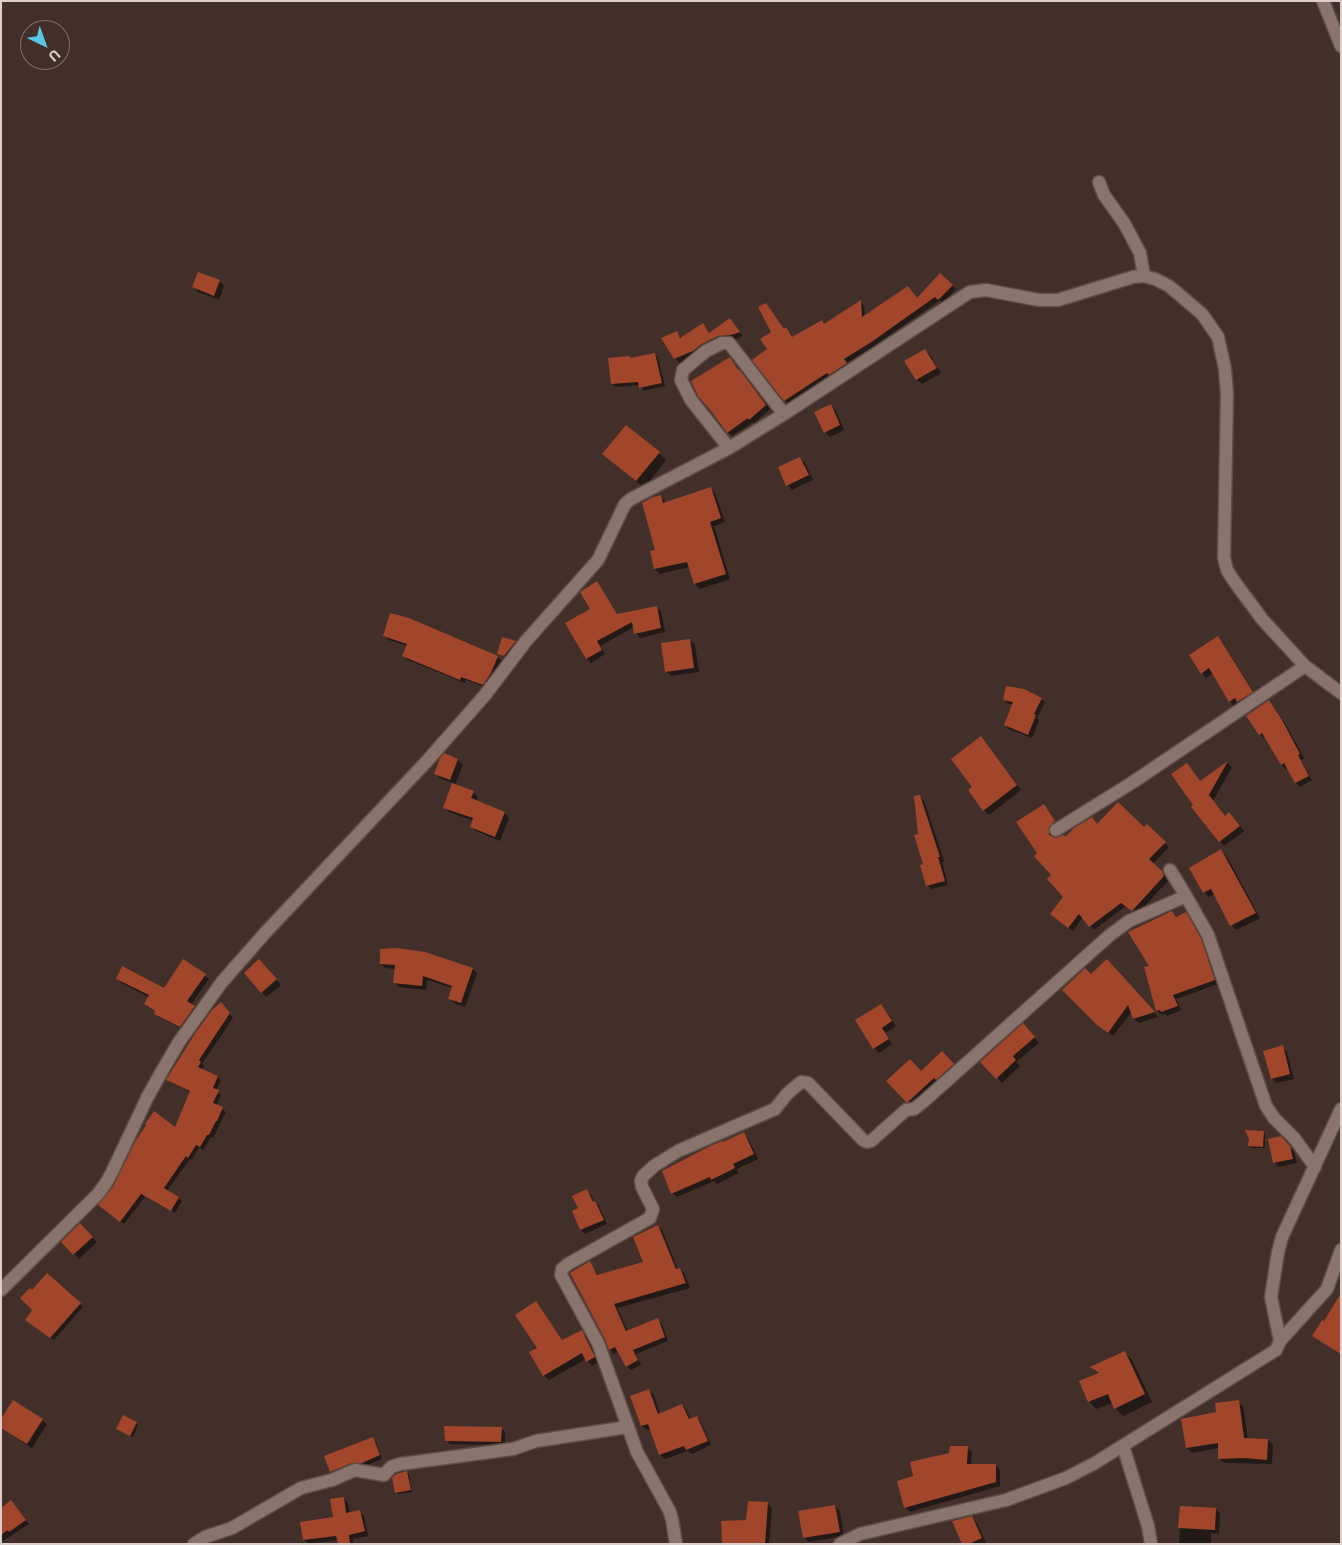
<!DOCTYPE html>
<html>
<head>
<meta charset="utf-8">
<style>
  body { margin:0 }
  #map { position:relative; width:1342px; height:1545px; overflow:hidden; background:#422f2a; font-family:"Open Sans",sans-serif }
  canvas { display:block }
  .frame { position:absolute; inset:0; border:2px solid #dbcecb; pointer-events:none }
  .north { position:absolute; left:20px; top:20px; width:50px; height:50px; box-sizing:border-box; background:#422f2a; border:1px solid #7f6f6a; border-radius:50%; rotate:138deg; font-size:14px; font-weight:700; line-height:20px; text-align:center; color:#dbcecb }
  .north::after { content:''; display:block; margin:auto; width:18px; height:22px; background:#59c8e4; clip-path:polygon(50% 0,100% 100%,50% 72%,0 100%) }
</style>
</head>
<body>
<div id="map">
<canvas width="1342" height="1545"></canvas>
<div class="frame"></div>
<div class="north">U</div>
</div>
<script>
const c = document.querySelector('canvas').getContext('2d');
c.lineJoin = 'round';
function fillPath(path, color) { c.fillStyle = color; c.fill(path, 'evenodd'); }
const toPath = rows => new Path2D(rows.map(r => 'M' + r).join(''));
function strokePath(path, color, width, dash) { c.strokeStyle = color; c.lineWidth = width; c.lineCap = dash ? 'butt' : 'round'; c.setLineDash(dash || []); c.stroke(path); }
const shadow = toPath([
  [199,273,220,281,224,286,219,300,198,292,194,287],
  [941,275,956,289,943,303,940,300,874,346,847,363,849,367,789,404,785,400,768,349,784,330,786,329,793,338,822,322,825,325,861,302,864,306,865,317,908,287,917,299],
  [730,320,743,336,736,339,723,340,698,355,679,363,675,358,677,333,682,338,703,324,710,333],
  [925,350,930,355,941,373,922,384,917,380],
  [655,354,658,358,665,386,644,391,640,385,616,387,612,384,631,359],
  [729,359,770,409,754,423,753,422,732,436,728,432],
  [831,406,836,411,844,430,830,437,825,432],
  [659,453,666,460,644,488,604,454],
  [800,458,805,463,813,480,792,490,787,485],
  [710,488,715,493,725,522,714,526,730,579,700,589,695,584,690,567,660,574,655,569,661,496,666,503],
  [597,583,618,615,656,607,661,611,665,632,640,638,636,633,634,627,600,646,605,654,591,663,587,659,567,624,592,610],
  [384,635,497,657,502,661,495,678,488,688,466,680,465,683,408,660,403,655,408,646,389,640],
  [503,638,517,644,507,658,498,654],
  [1217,638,1222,642,1257,697,1234,706,1230,701,1213,673,1206,678,1202,673],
  [690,640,695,645,699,672,671,676,666,671],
  [1041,699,1045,702,1037,718,1039,720,1032,738,1009,729,1005,725,1014,704,1008,704,1005,700],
  [1273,706,1286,725,1304,758,1301,760,1312,780,1300,787,1296,783,1288,768,1286,769,1282,765,1266,737,1264,738,1260,734],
  [986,743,1021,790,989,815,984,810,974,787],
  [445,755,458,760,463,765,455,785,473,792,478,797,476,801,505,813,509,818,500,841,476,831,472,826,474,821,449,812,445,807,453,783,441,779,436,774],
  [1228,763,1232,767,1213,801,1225,817,1234,818,1244,831,1224,846,1220,841,1187,765,1200,782],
  [919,796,924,801,944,861,942,862,948,885,931,889,927,885,919,834],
  [1048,810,1058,826,1053,830,1052,835,1053,839,1065,838,1098,825,1144,829,1147,826,1169,847,1153,864,1166,876,1168,881,1137,914,1126,906,1094,930,1083,917,1073,931,1056,918,1064,897,1039,853],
  [1221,851,1226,855,1260,918,1236,930,1231,925,1215,894,1209,897,1204,892,1190,869],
  [1172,912,1177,918,1185,913,1190,918,1205,944,1218,984,1176,999,1181,1010,1167,1016,1165,1014,1162,1015,1157,1011,1151,966],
  [184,961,209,979,191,1005,198,1011,184,1030,159,1017,155,1013,156,1012,149,1008,145,1004,149,997,121,983,117,979,164,989],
  [381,964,472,969,477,973,465,1007,454,1003,450,999,453,988,427,980,426,990,399,987,394,982,396,969,385,968],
  [1111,965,1158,1017,1139,1023,1134,1019,1132,1011,1113,1036,1103,1029,1090,975],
  [264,966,281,985,266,997,262,992],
  [881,1005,896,1026,885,1033,892,1044,879,1053,874,1048],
  [224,1007,233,1018,202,1064,204,1066,201,1070,218,1077,221,1080,216,1091,221,1095,216,1106,226,1112,213,1138,211,1137,203,1150,199,1147,192,1160,190,1159,167,1191,182,1201,175,1213,145,1197,124,1224,103,1209,175,1129,191,1092,171,1083,168,1080],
  [1028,1030,1039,1043,1016,1062,1020,1066,1002,1083,982,1062],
  [1282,1047,1287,1052,1294,1079,1277,1083,1272,1079],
  [942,1053,957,1069,911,1105,906,1101,921,1073],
  [1263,1132,1265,1134,1265,1148,1252,1148,1250,1146],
  [743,1134,748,1138,758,1159,737,1169,739,1173,717,1184,714,1181,677,1197,672,1193,723,1144],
  [1280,1138,1294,1152,1297,1163,1279,1167,1274,1162],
  [587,1191,591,1195,594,1202,599,1206,607,1224,585,1234,581,1230,573,1212,580,1209],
  [80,1225,97,1242,79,1259,63,1242],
  [658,1226,662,1230,678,1270,680,1269,684,1273,690,1288,617,1308,628,1331,657,1320,662,1324,668,1341,636,1354,641,1365,631,1370,627,1366,619,1351,614,1354,610,1349,606,1339,590,1263,599,1276,645,1263],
  [536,1303,563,1341,581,1331,586,1336,598,1362,592,1366,586,1359,549,1380,544,1375,531,1353,539,1348],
  [80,1304,83,1307,54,1340,30,1323],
  [1124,1352,1132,1360,1152,1402,1123,1416,1115,1408,1113,1403,1096,1409,1089,1401,1099,1374,1092,1368],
  [649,1391,654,1395,660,1414,682,1405,686,1409,691,1420,697,1417,701,1422,711,1445,692,1454,688,1451,665,1459,660,1455,651,1429,647,1430,642,1426,632,1397],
  [1238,1402,1243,1406,1248,1439,1268,1440,1273,1445,1272,1464,1224,1463,1219,1458,1219,1448,1192,1453,1187,1448,1183,1420,1218,1413],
  [42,1420,47,1424,32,1448,1,1428],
  [136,1423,138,1425,133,1437,120,1431],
  [501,1428,505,1432,505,1445,450,1444,446,1440],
  [372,1439,376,1442,382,1459,365,1466,334,1475,331,1471],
  [967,1448,972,1452,971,1465,996,1465,1000,1470,1000,1486,910,1512,905,1507,915,1477,950,1454],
  [407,1473,409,1475,412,1492,398,1494,396,1492],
  [344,1498,348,1503,350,1514,360,1512,364,1516,368,1536,353,1539,353,1544,339,1544,338,1540,308,1544,304,1539,335,1519],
  [767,1503,772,1508,769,1544,723,1544],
  [15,1506,29,1524,1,1542,1,1508],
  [835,1506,840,1511,844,1536,809,1542,804,1537],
  [1181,1507,1216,1509,1220,1514,1219,1534,1211,1533,1211,1544,1179,1544],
  [972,1518,977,1523,986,1543,963,1544]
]);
const building = toPath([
  [198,272,220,280,214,296,192,287],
  [940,273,953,285,938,300,935,297,870,343,844,359,847,363,829,375,827,373,784,401,752,360,767,349,760,339,771,332,758,307,766,303,784,329,786,327,792,337,822,320,824,324,861,300,862,317,908,286,917,298],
  [730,318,740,332,731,335,718,336,702,344,693,351,674,359,661,338,677,331,680,338,703,323,709,333],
  [925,349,937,368,916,380,904,361],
  [655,353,662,383,639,388,638,382,611,384,608,358,630,356,630,358],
  [730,357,738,370,739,369,766,405,749,420,748,418,727,433,712,412,698,396,691,381],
  [831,404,840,425,824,433,814,412],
  [626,425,660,452,636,481,602,454],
  [800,457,809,475,786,486,778,467],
  [711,487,721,518,710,522,726,574,694,584,687,562,654,569,650,551,655,550,642,503,653,497,661,495,663,503],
  [597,581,617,614,657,606,661,628,634,634,632,622,597,641,602,650,586,659,565,623,590,609,580,592],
  [390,613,409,618,498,656,491,673,483,685,461,677,460,680,402,656,407,644,383,636],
  [1218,636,1253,692,1237,702,1235,698,1229,702,1209,668,1201,674,1189,655],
  [502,637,516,641,504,656,497,654],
  [690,639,694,668,665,672,661,643],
  [1006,686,1024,689,1042,698,1034,714,1036,715,1028,735,1004,725,1013,702,1003,700],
  [1269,700,1282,720,1300,754,1298,755,1309,776,1295,783,1284,763,1281,765,1262,733,1259,735,1246,716],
  [981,736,1017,785,983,811,968,790,972,787,951,759],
  [444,753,458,759,450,780,434,774,440,758],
  [1228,761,1209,795,1225,816,1229,812,1240,826,1219,842,1191,807,1193,805,1171,774,1187,763,1200,781],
  [452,783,474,791,471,798,505,812,495,837,470,827,473,818,443,808],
  [920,795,940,857,938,857,945,881,926,886,920,865,923,864,914,835,918,834,914,796],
  [1118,802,1144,827,1147,824,1166,842,1149,859,1162,871,1164,876,1132,911,1121,903,1089,927,1079,914,1068,928,1050,914,1063,897,1047,879,1051,875,1034,856,1037,853,1016,822,1044,804,1055,821,1049,827,1049,835,1056,838,1064,835,1065,837,1074,828,1092,817,1097,824],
  [1221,849,1256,913,1230,926,1211,889,1203,893,1189,868],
  [1172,911,1176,917,1186,912,1201,938,1215,980,1173,995,1178,1006,1161,1012,1160,1010,1156,1011,1144,967,1149,966,1128,932],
  [397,948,425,952,473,968,461,1003,448,999,452,986,423,976,422,986,393,983,395,965,380,964,380,949],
  [183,959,206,974,187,1001,195,1006,180,1027,154,1014,155,1011,144,1004,149,995,116,979,122,966,164,988],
  [259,959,277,979,261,993,244,973],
  [1107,959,1155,1012,1133,1019,1128,1005,1108,1033,1097,1025,1062,990,1085,968,1091,974],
  [221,1002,230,1013,199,1060,201,1062,198,1067,218,1076,213,1088,219,1090,213,1103,223,1107,217,1121,216,1121,209,1135,207,1135,200,1147,196,1145,188,1158,186,1156,164,1188,179,1197,171,1211,141,1194,120,1222,98,1205,113,1187,135,1142,146,1125,145,1124,154,1111,175,1127,190,1091,166,1080,194,1035,212,1010],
  [881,1004,892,1021,882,1028,889,1039,873,1049,855,1020],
  [1023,1023,1035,1037,1013,1056,1016,1060,996,1079,980,1062],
  [1283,1045,1290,1074,1271,1079,1263,1051],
  [942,1051,954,1064,936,1080,934,1078,908,1102,906,1102,886,1081,910,1059,921,1071],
  [1245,1130,1264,1131,1263,1147,1248,1146,1249,1139],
  [744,1132,754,1154,733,1164,735,1168,711,1180,710,1177,671,1194,662,1171,710,1146,722,1141,723,1142],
  [1281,1136,1290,1146,1293,1159,1273,1163,1268,1139],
  [587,1189,593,1202,595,1201,604,1220,580,1230,572,1211,578,1208,572,1196],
  [80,1223,93,1237,73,1255,61,1242],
  [658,1225,676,1269,680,1268,686,1283,614,1304,626,1331,658,1318,665,1337,633,1350,638,1360,626,1367,615,1347,609,1350,605,1339,570,1273,590,1261,597,1275,643,1262,633,1237],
  [47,1273,81,1303,50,1338,25,1320,32,1310,20,1298,30,1288,32,1290],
  [1341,1293,1341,1354,1312,1336,1322,1320,1324,1321],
  [536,1301,562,1340,582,1330,595,1357,586,1362,582,1353,543,1376,529,1352,537,1348,515,1315],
  [1125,1351,1145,1394,1114,1409,1108,1394,1088,1402,1079,1381,1099,1373,1090,1367],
  [649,1389,658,1414,682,1404,689,1419,697,1416,708,1441,686,1450,684,1446,659,1455,648,1424,641,1426,630,1396],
  [13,1400,43,1419,27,1444,1,1428,1,1419],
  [1239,1400,1244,1438,1268,1439,1267,1460,1244,1458,1218,1459,1218,1443,1186,1448,1181,1419,1216,1412,1215,1403],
  [123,1415,137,1422,130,1436,116,1429],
  [444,1426,502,1427,501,1442,445,1441],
  [373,1437,380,1455,362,1463,352,1463,330,1472,324,1456],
  [950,1446,968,1446,967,1464,996,1464,996,1482,904,1508,897,1481,913,1476,910,1462,949,1453],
  [407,1471,411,1490,395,1493,392,1478,396,1474],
  [344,1497,346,1513,360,1510,365,1531,349,1535,350,1544,338,1544,336,1536,303,1540,300,1522,333,1517,330,1499],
  [11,1500,26,1520,9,1532,8,1530,1,1535,1,1508],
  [748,1501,768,1502,765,1544,722,1544,721,1521,746,1520],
  [835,1505,840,1532,803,1538,798,1511],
  [1180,1506,1216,1508,1215,1530,1178,1528],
  [972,1516,982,1538,969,1544,962,1544,952,1521]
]);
const minor = toPath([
  [1323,1,1341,46],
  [1099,182,1104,195,1124,223,1140,253,1144,276],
  [729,448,691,400,681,380,683,370,706,351,722,343,729,343,784,414],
  [1056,830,1133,782,1305,666],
  [1170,870,1186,896,1208,935,1266,1106,1274,1118,1295,1139,1315,1167],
  [1,1290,98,1194,106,1183,112,1172,148,1096,162,1071,179,1042,222,982,265,933,427,761,485,695,526,641,598,560,625,504,631,499,729,448,784,414,970,292,986,290,1039,300,1058,300,1133,277,1144,276,1155,279,1169,286,1202,314,1218,337,1225,369,1227,394,1224,558,1227,570,1234,581,1262,619,1305,666,1341,693],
  [1280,1341,1327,1289,1341,1250],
  [1123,1446,1148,1526,1151,1544],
  [194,1544,205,1537,232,1528,301,1488,332,1480,355,1470,384,1475,391,1467,400,1464,513,1449,536,1441,628,1427],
  [676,1544,672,1519,669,1510,637,1452,598,1343,561,1275,562,1269,568,1264,650,1218,653,1209,642,1187,641,1181,643,1176,654,1166,678,1151,775,1109,787,1094,801,1082,808,1083,863,1140,867,1142,871,1141,906,1110,914,1109,923,1102,1110,935,1129,921,1186,896],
  [840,1544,860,1534,1006,1500,1066,1478,1095,1463,1276,1350,1280,1341,1271,1297,1278,1252,1282,1237,1341,1109]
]);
fillPath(shadow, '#0007');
fillPath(building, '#a1462b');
strokePath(minor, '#5e4e4a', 15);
strokePath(minor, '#8a746e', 12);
</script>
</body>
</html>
